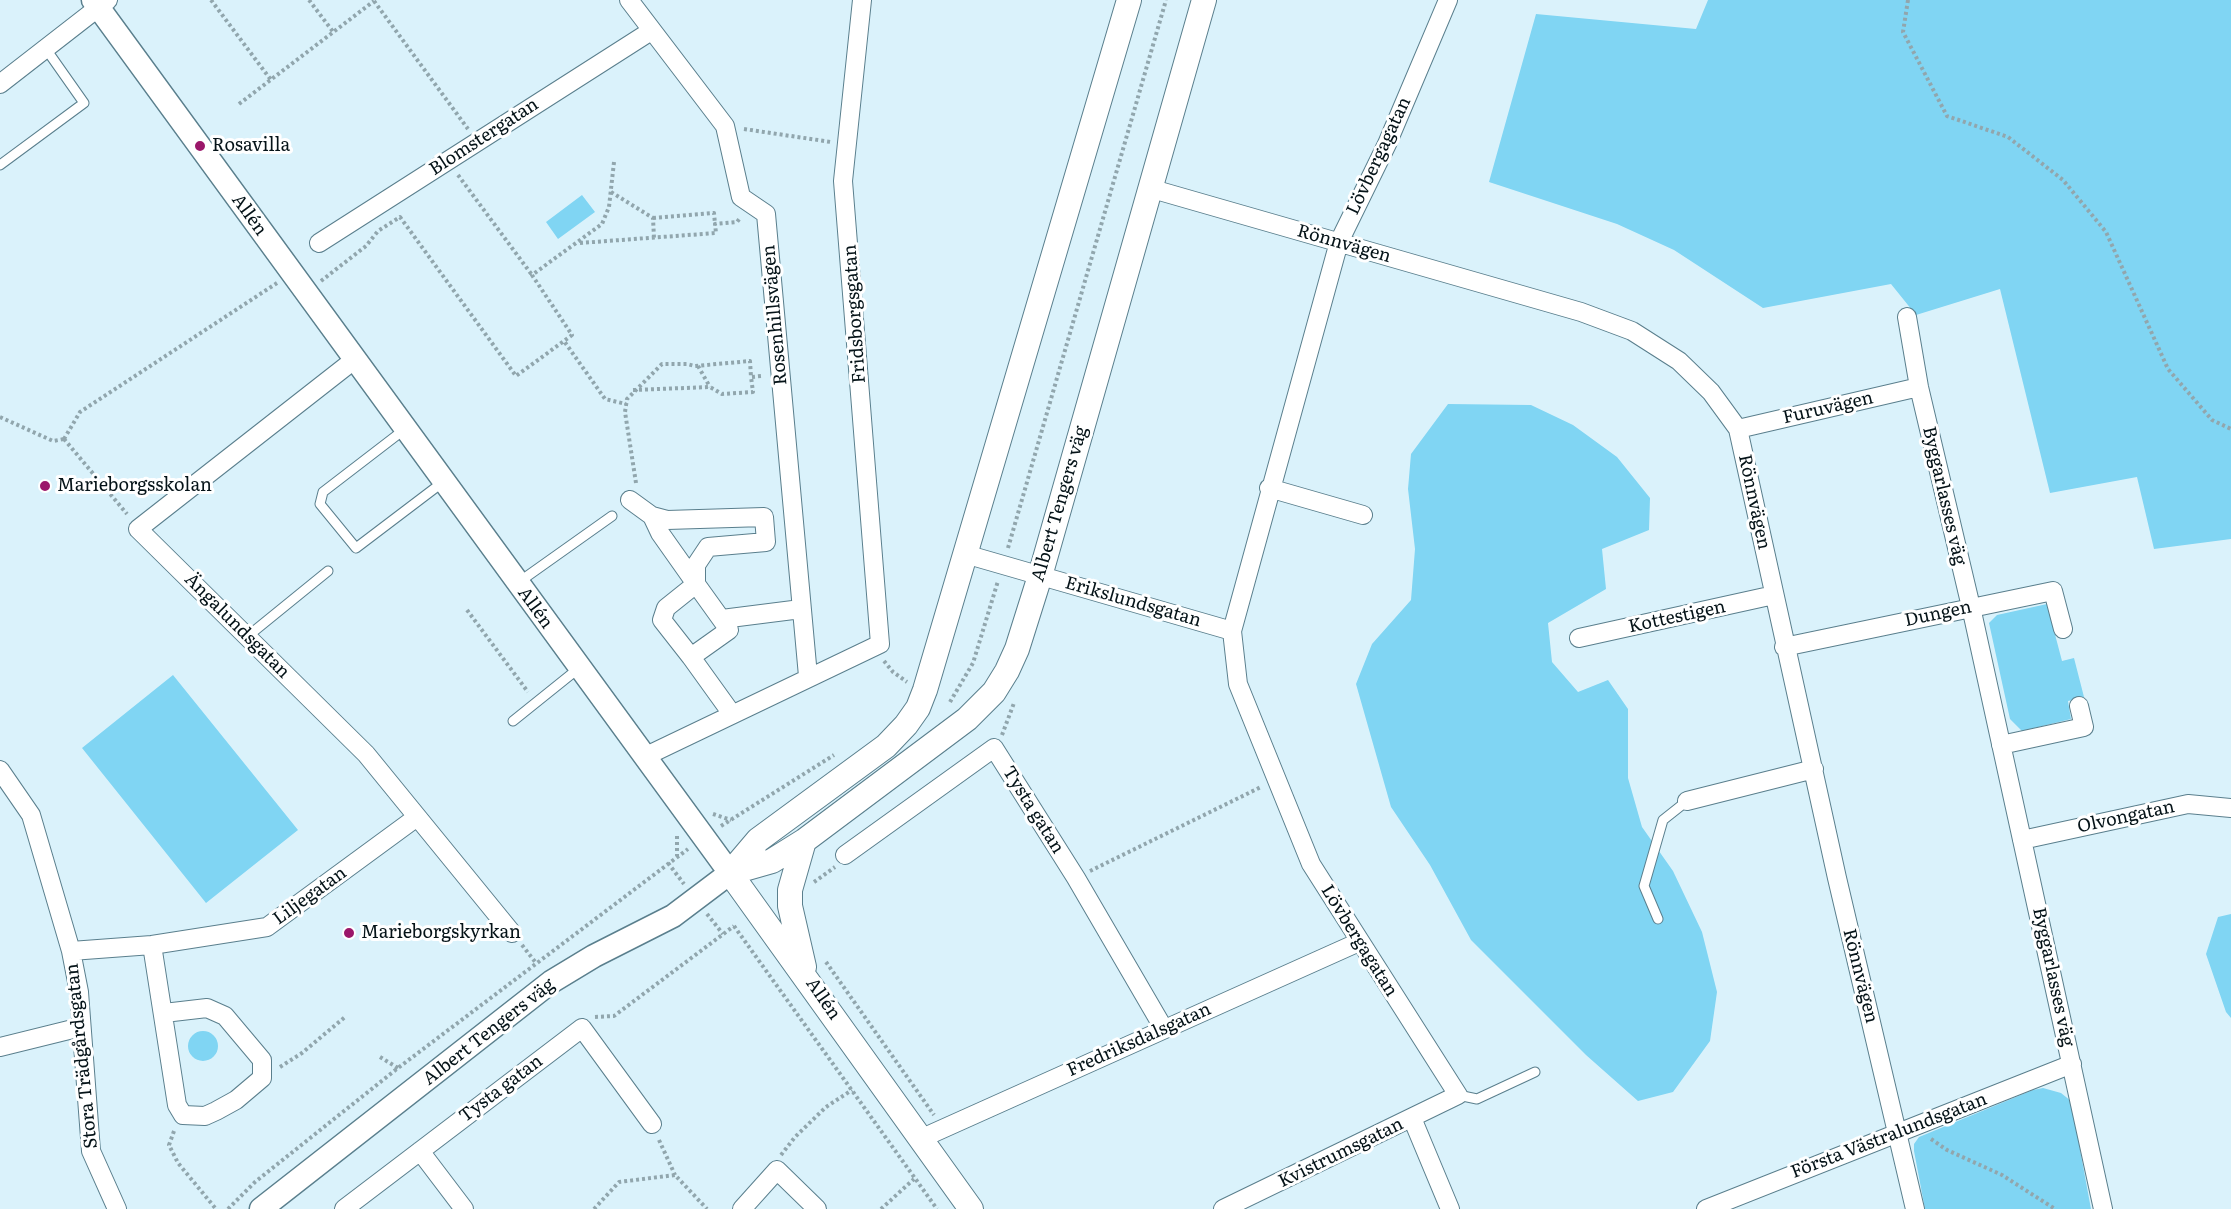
<!DOCTYPE html>
<html>
<head>
<meta charset="utf-8">
<style>
  body { margin:0 }
  canvas { display:block; background:#daf2fb }
</style>
</head>
<body>
<canvas width="2231" height="1209"></canvas>
<script>
const c = document.querySelector('canvas').getContext('2d');
c.lineJoin = 'round';
function fillPath(path, color) { c.fillStyle = color; c.fill(path, 'evenodd'); }
const toPath = rows => new Path2D(rows.map(r => 'M' + r).join(''));
function strokePath(path, color, width, dash) { c.strokeStyle = color; c.lineWidth = width; c.lineCap = dash ? 'butt' : 'round'; c.setLineDash(dash || []); c.stroke(path); }
function drawText(font, color, halo, rows, align = 'center') {
  c.font = font + ' Literata,serif'; c.lineWidth = 6; c.setLineDash([]); c.textBaseline = 'middle'; c.strokeStyle = halo; c.fillStyle = color; for (const [text, x, y, turn = 0] of rows) {
    c.save(); c.translate(x, y); c.rotate((+turn || 0) * Math.PI / 180); c.textAlign = isNaN(turn) ? turn : align; if (halo) c.strokeText(text, 0, 0); c.fillText(text, 0, 0); c.restore();
  }
}
const green = toPath([
  [1708,0,2231,0,2231,539,2154,549,2137,477,2050,493,2000,289,1916,315,1891,284,1763,308,1674,250,1617,224,1489,182,1536,14,1696,29],
  [582,195,595,212,558,239,546,222],
  [1448,404,1531,405,1573,425,1617,457,1650,498,1649,530,1602,549,1606,589,1548,623,1552,662,1578,692,1608,680,1628,709,1628,778,1642,827,1673,871,1702,932,1717,992,1710,1041,1673,1092,1638,1101,1586,1055,1471,940,1430,865,1391,807,1356,684,1372,644,1411,600,1415,549,1408,489,1411,454],
  [2047,604,2062,661,2074,658,2084,697,2068,701,2071,719,2022,731,2010,719,1989,623,1997,615],
  [173,675,298,830,206,903,82,748],
  [2231,914,2231,1018,2226,1012,2206,954,2218,917],
  '188 1046a15 15 0 1 1 30 0a15 15 0 1 1-30 0Z',
  [2043,1088,2061,1093,2071,1101,2091,1209,1925,1209,1914,1151,1914,1144,1919,1137,2033,1090]
]);
const path = toPath([
  [211,0,271,80],
  [309,0,334,33],
  [1908,0,1903,32,1947,116,2008,137,2063,180,2106,232,2168,369,2212,420,2231,429],
  [374,1,468,129],
  [239,104,374,1],
  [744,129,831,142],
  [614,162,609,207,602,224,532,275,572,335,564,341,605,399,626,404],
  [458,175,532,275],
  [611,192,653,218,654,238],
  [653,218,714,213,715,224],
  [580,243,716,233,715,224,737,222,740,218],
  [321,281,366,246,378,231,400,217,516,376,564,341],
  [698,366,710,387],
  [633,390,710,387,722,394,753,392,751,377],
  [0,417,53,441,64,439],
  [64,439,80,412,277,283],
  [64,439,127,514],
  [636,483,625,412,627,399,662,364,687,364,695,366,750,361,751,377,762,376],
  [1008,548,1166,0],
  [467,610,528,692],
  [884,661,893,672,907,682],
  [950,702,973,663,998,581],
  [1002,735,1014,703],
  [713,814,731,820],
  [721,826,834,755],
  [677,836,677,856],
  [668,863,684,884],
  [1090,871,1261,787],
  [814,882,835,867],
  [707,914,723,934],
  [734,926,937,1209],
  [522,945,536,963],
  [826,962,934,1115],
  [595,1017,614,1016,734,926],
  [380,1057,398,1068],
  [280,1067,302,1053,345,1017],
  [174,1131,169,1145,178,1163,216,1209],
  [1931,1139,1947,1150,2002,1175,2055,1209],
  [659,1140,675,1175],
  [781,1155,795,1137,826,1107,852,1090],
  [228,1209,255,1182,398,1068,688,849],
  [594,1209,619,1182,675,1175,707,1209],
  [881,1209,914,1179]
]);
const service = toPath([
  [0,165,84,103,46,49],
  [405,429,323,492,320,504,356,548,443,482],
  [519,582,612,516],
  [248,636,328,571],
  [513,721,579,668],
  [1658,919,1644,886,1663,820,1687,801],
  [1458,1095,1477,1099,1535,1072]
]);
const minor = toPath([
  [629,0,725,126,741,197,766,214,808,676],
  [0,84,108,0],
  [1149,188,1581,312,1632,331,1679,361,1711,392,1738,429,1837,878,1915,1209],
  [319,243,651,31],
  [1907,317,1919,387,1971,607,2103,1209],
  [354,360,138,529,366,754,512,933],
  [1738,429,1919,387],
  [1269,488,1363,515],
  [630,500,652,516,667,520,764,517,766,542,708,547,696,565,696,584,729,630,691,657,662,620,666,608,696,584,660,533,652,516],
  [965,554,1232,631],
  [722,619,801,609],
  [1579,638,1774,595],
  [1784,647,2053,591,2063,629],
  [691,657,732,714],
  [2001,745,2084,727,2079,706],
  [644,757,880,644,843,181,862,0],
  [0,770,31,815,71,951,79,992,91,1151,117,1209],
  [1687,801,1814,769],
  [2022,840,2188,804,2231,808],
  [845,855,994,748,1076,878,1164,1029],
  [152,945,177,1105,183,1115,205,1116,216,1111,236,1100,262,1078,262,1060,225,1016,207,1008,164,1013],
  [71,951,152,945,267,927,417,817],
  [0,1047,81,1027],
  [1412,1118,1450,1209],
  [920,1139,1359,942],
  [420,1151,464,1209],
  [344,1209,582,1028,652,1124],
  [742,1209,777,1170,817,1209],
  [1223,1209,1458,1095,1311,864,1238,684,1232,631,1339,242,1387,144,1448,0],
  [1706,1209,2072,1064]
]);
const tertiary = toPath([
  [93,0,730,873,673,916,594,956,551,982,261,1209]
]);
const secondary = toPath([
  [730,873,772,861,804,841,967,719,994,692,1007,671,1017,649,1040,576,1204,0],
  [730,873,758,840,886,746,906,725,918,708,925,690,1129,0],
  [730,873,971,1209],
  [804,967,790,906,790,890,804,841]
]);
const markers = [
  [200,146,6,"#9b176a"],
  [45,486,6,"#9b176a"],
  [349,933,6,"#9b176a"]
];
const streetNames = [
  ["Blomstergatan",484,137,-33],
  ["Lövbergagatan",1379,156,-65],
  ["Allén",249,215,54],
  ["Rönnvägen",1344,244,16],
  ["Fridsborgsgatan",855,314,-94],
  ["Rosenhillsvägen",775,315,-95],
  ["Furuvägen",1828,408,-13],
  ["Byggarlasses väg",1944,496,77],
  ["Rönnvägen",1754,502,78],
  ["Albert Tengers väg",1060,504,-74],
  ["Erikslundsgatan",1133,602,16],
  ["Allén",535,608,54],
  ["Dungen",1938,614,-12],
  ["Kottestigen",1677,617,-12],
  ["Ängalundsgatan",237,626,45],
  ["Tysta gatan",1033,810,58],
  ["Olvongatan",2126,817,-12],
  ["Liljegatan",310,896,-36],
  ["Lövbergagatan",1359,941,58],
  ["Rönnvägen",1860,976,76],
  ["Byggarlasses väg",2053,977,78],
  ["Allén",823,999,55],
  ["Albert Tengers väg",489,1032,-38],
  ["Fredriksdalsgatan",1139,1040,-24],
  ["Stora Trädgårdsgatan",82,1056,-96],
  ["Tysta gatan",501,1089,-37],
  ["Första Västralundsgatan",1889,1136,-21],
  ["Kvistrumsgatan",1341,1153,-26]
];
const poiNames = [
  ["Rosavilla",212,146],
  ["Marieborgsskolan",57,486],
  ["Marieborgskyrkan",361,933]
];
fillPath(green, '#80d5f3');
strokePath(service, '#5a7f8d', 11);
strokePath(minor, '#5a7f8d', 20);
strokePath(tertiary, '#5a7f8d', 25);
strokePath(secondary, '#5a7f8d', 26);
strokePath(path, '#91a6ad', 4, [3, 3]);
strokePath(service, '#fff', 9);
strokePath(minor, '#fff', 18);
strokePath(tertiary, '#fff', 22);
strokePath(secondary, '#fff', 24);
for (const [x, y, r, color] of markers) { const dot = new Path2D(); dot.arc(x, y, r, 0, 2 * Math.PI); c.fillStyle = color; c.fill(dot); strokePath(dot, '#fff', 2); }
drawText('18px', '#051318', '#fff', streetNames);
drawText('18px', '#051318', '#fff', poiNames, 'left');
</script>
</body>
</html>
